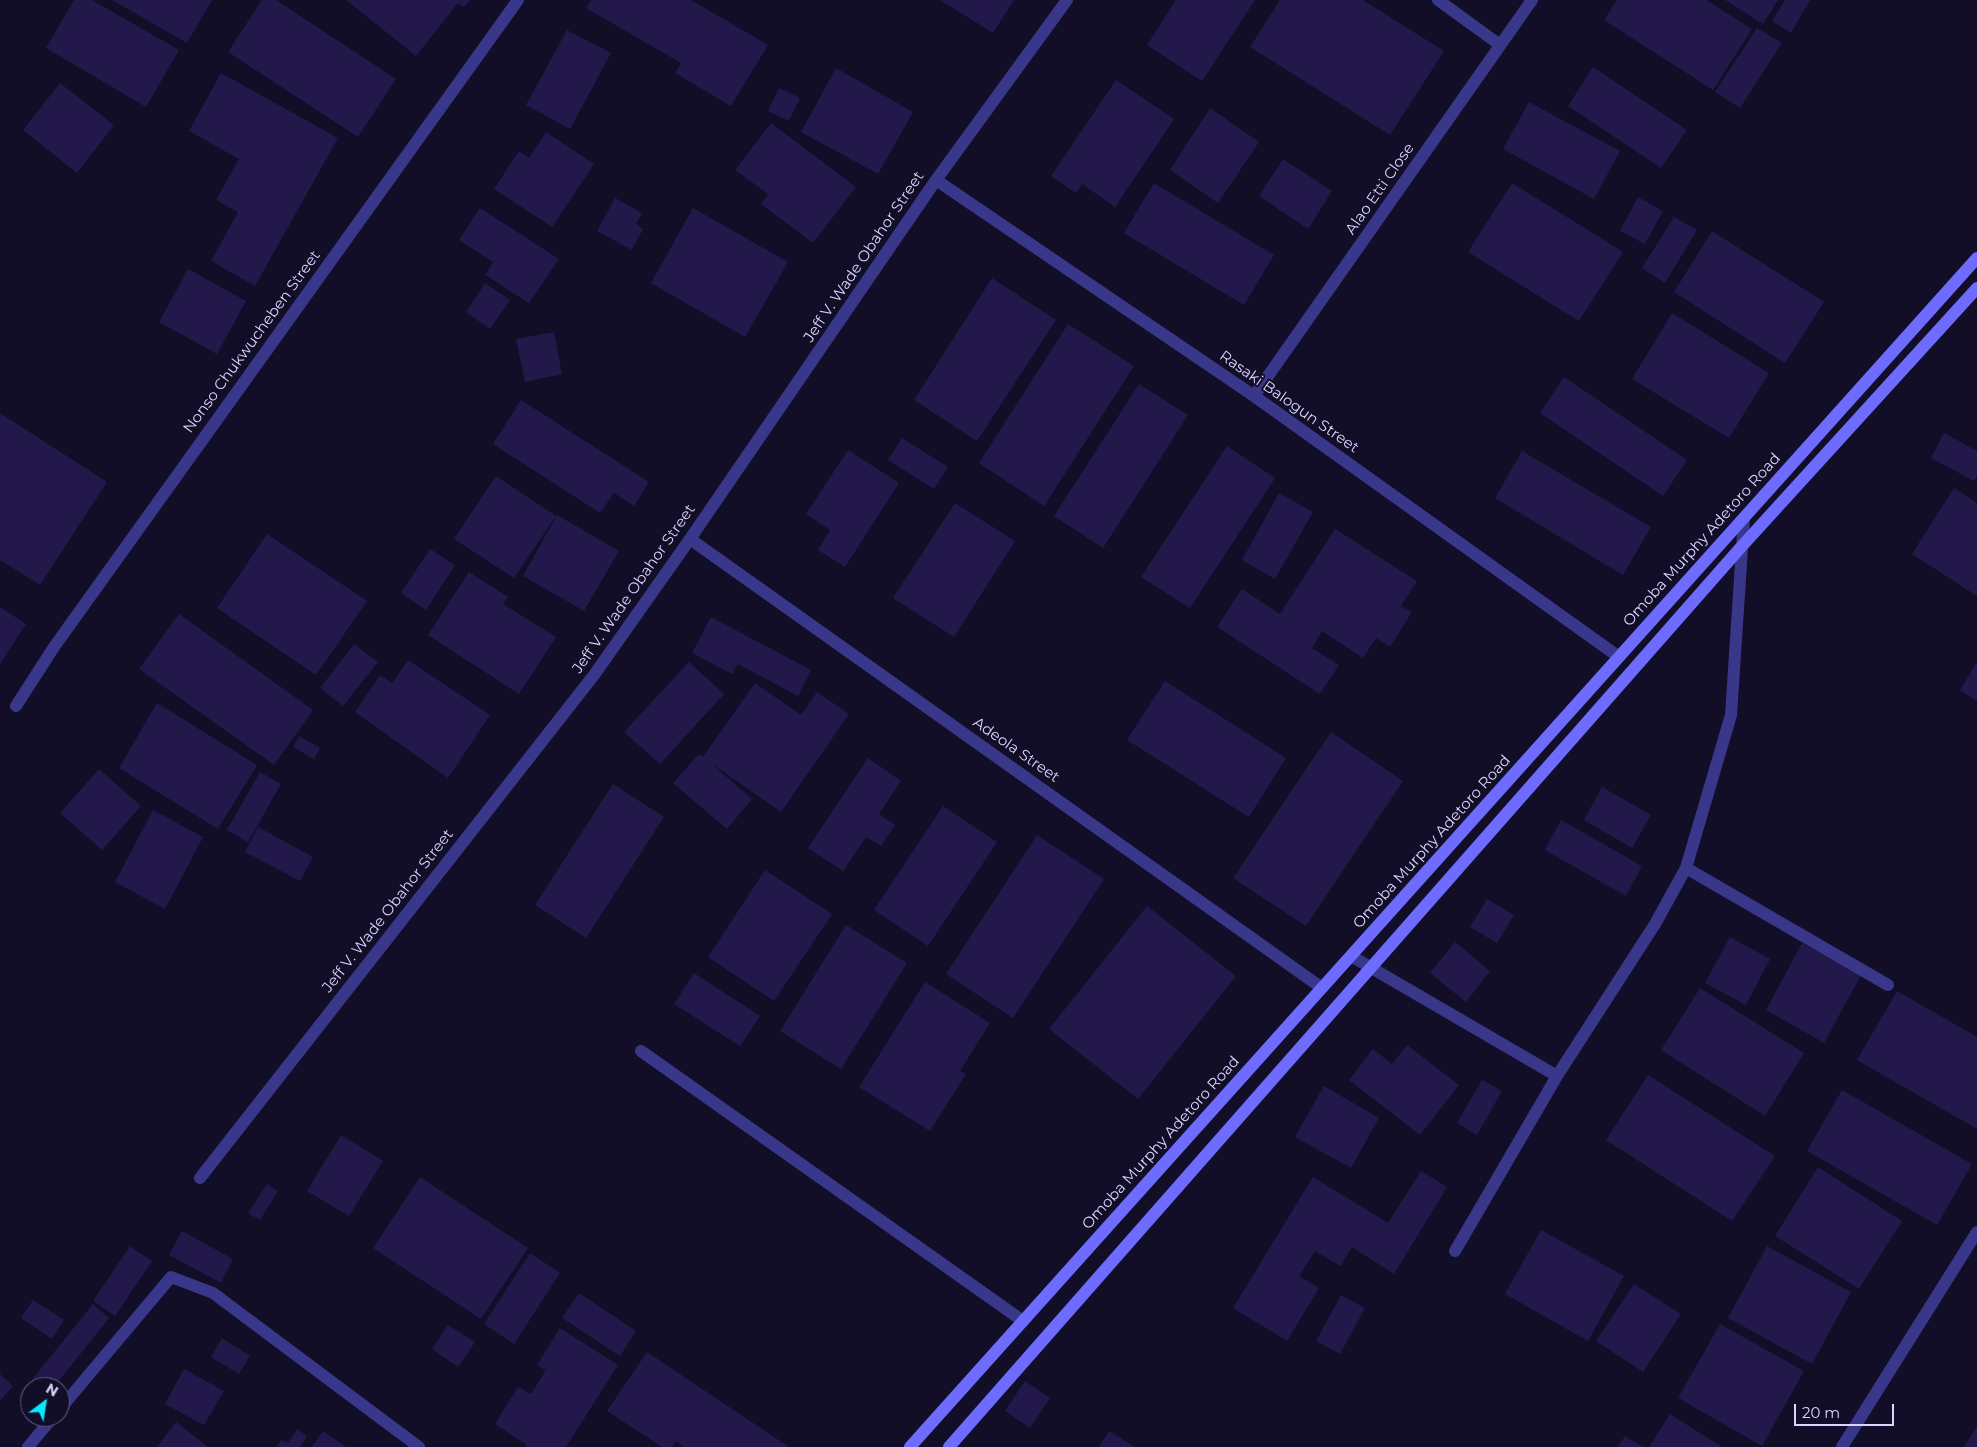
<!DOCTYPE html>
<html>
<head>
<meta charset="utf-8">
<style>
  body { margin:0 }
  #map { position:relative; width:1977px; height:1447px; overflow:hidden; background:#120e28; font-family:Montserrat,sans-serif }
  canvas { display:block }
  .north { position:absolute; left:20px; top:1377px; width:50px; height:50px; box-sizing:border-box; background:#120e28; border:1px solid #625e7e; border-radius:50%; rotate:31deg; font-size:14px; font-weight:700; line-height:20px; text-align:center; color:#d9d5ff }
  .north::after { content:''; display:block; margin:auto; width:18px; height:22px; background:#01ebff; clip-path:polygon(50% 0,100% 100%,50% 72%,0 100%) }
  .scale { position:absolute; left:1794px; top:1404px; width:100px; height:22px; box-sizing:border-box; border:2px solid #d9d5ff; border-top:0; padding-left:6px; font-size:15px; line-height:18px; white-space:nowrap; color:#d9d5ff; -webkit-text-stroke:4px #120e28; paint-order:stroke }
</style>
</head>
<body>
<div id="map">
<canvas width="1977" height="1447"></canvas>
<div class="north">N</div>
<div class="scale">20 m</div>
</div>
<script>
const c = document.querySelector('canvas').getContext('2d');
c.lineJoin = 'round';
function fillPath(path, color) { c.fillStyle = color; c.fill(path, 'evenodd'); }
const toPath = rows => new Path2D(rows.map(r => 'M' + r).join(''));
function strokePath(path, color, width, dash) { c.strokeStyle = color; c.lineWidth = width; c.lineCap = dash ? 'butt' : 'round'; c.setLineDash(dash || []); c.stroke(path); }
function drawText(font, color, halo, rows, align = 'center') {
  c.font = font + ' Montserrat,sans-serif'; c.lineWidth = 4; c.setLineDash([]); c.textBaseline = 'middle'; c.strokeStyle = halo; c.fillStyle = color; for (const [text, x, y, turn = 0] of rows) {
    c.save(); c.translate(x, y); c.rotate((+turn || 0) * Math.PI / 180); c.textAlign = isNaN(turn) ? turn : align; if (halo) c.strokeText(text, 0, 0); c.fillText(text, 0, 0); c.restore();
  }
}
const building = toPath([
  [74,0,92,0,179,50,146,107,46,48],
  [112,0,212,0,187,43],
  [262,0,276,0,396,79,358,137,228,52],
  [346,0,470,0,464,7,458,3,416,56],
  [591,0,691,0,768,45,731,106,675,73,681,63,586,8],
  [940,0,1014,0,993,33],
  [1176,0,1255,0,1202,81,1147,45],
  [1280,0,1363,0,1444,51,1390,135,1250,47],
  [1617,0,1706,0,1752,29,1713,90,1604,20],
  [1725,0,1778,0,1763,24],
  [1785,0,1810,0,1791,33,1772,21],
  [1757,28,1782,43,1740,108,1715,92],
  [567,30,611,53,570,129,526,105],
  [1593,67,1687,130,1661,168,1568,106],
  [836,68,913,112,878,174,801,132],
  [221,73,338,138,255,286,211,261,238,212,216,200,239,159,189,131],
  [1116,80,1174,119,1115,207,1082,184,1076,193,1051,176],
  [60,83,114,125,77,173,23,130],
  [779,88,800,98,789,121,768,111],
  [1529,102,1620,151,1594,199,1503,149],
  [1210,108,1259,142,1218,203,1170,170],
  [771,123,856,187,813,243,761,204,768,194,735,170],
  [546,132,594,164,552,227,494,189,519,151,529,158],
  [1283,159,1332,191,1308,229,1259,196],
  [1154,183,1274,255,1244,305,1124,233],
  [1512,183,1623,252,1579,321,1468,252],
  [1638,197,1663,211,1645,244,1620,231],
  [615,198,642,213,636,224,643,229,632,250,597,231],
  [480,208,559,259,529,303,485,275,493,262,459,240],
  [693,208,788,262,745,337,651,283],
  [1674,217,1697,230,1665,283,1642,268],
  [1712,231,1824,302,1785,363,1674,292],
  [188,269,246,301,217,354,159,322],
  [992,278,1056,320,977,441,914,400],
  [485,283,510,300,490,329,466,312],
  [1672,313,1769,373,1729,438,1632,379],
  [1068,324,1134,366,1044,506,979,463],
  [554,332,562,374,525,382,516,339],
  [1564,377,1687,460,1663,496,1540,413],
  [1139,384,1188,415,1103,548,1054,516],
  [521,400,649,482,634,506,614,493,600,513,493,444],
  [0,413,107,482,40,585,0,560],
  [1944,433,1977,451,1977,476,1974,481,1931,458],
  [902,438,948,467,934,489,888,460],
  [1227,446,1275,478,1190,608,1141,577],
  [848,450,899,483,845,567,818,550,830,530,806,514],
  [1522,451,1651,527,1623,575,1495,498],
  [496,476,556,516,514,578,454,539],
  [1954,488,1977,503,1977,596,1912,554],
  [1279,493,1313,512,1275,579,1242,560],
  [955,503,1015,541,954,637,893,598],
  [557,515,619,551,584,611,523,576],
  [1335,529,1417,581,1401,606,1412,612,1390,647,1376,638,1363,658,1322,631,1312,648,1339,665,1320,694,1217,627,1242,589,1280,614],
  [267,534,367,601,316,675,217,608],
  [430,549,455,565,426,610,401,593],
  [469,572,508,597,503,604,556,637,519,694,428,635],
  [0,607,26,624,0,664],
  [179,614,313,710,274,765,139,669],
  [711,617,811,670,798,696,738,664,732,674,692,653],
  [354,644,378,662,343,706,320,688],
  [408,660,490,715,448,778,355,712,380,675,392,683],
  [689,662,724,694,660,764,624,732],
  [1977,662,1977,701,1960,690],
  [1165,681,1286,758,1249,817,1127,740],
  [755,683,801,715,817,692,849,714,781,812,711,763,752,799,727,829,673,783,699,754,703,757],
  [157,703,257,765,218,829,119,768],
  [1331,732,1403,781,1306,926,1233,878],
  [299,736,320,748,314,759,293,747],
  [868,758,901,781,879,814,895,825,881,846,866,837,843,871,808,848],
  [99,769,141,806,102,850,60,813],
  [260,772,281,784,248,842,227,830],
  [613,784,664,817,586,938,535,905],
  [1602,787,1651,815,1632,848,1584,820],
  [943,806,997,842,928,946,874,910],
  [153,810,203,837,165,909,115,882],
  [1561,820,1642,866,1626,896,1545,850],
  [258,827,313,857,300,881,245,852],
  [1037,835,1104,879,1013,1018,946,974],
  [765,870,832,914,774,1001,708,957],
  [1487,899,1514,915,1497,943,1470,927],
  [1147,906,1236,976,1138,1099,1049,1029],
  [846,925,907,963,841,1069,780,1031],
  [1730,937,1770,959,1746,1005,1705,983],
  [1455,942,1490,971,1466,1002,1430,973],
  [1802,943,1861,975,1824,1043,1766,1010],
  [694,973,760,1016,740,1046,674,1004],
  [925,982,990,1023,960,1071,966,1074,930,1131,859,1087],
  [1700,988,1804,1053,1765,1116,1661,1050],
  [1897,991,1977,1037,1977,1129,1857,1060],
  [1407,1045,1459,1085,1420,1135,1349,1080,1373,1049,1392,1064],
  [1648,1075,1775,1156,1732,1221,1606,1140],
  [1482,1080,1502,1091,1477,1135,1457,1123],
  [1324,1086,1379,1118,1351,1168,1295,1137],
  [1842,1090,1972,1164,1937,1225,1807,1151],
  [341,1135,383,1161,349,1216,307,1191],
  [1818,1167,1902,1221,1859,1289,1775,1236],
  [1421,1171,1447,1187,1394,1274,1352,1247,1340,1266,1315,1251,1299,1276,1319,1288,1287,1341,1233,1308,1313,1177,1388,1223],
  [420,1177,528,1248,481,1319,373,1248],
  [267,1184,278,1191,260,1220,248,1213],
  [1541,1230,1624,1276,1588,1341,1505,1294],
  [182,1231,233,1259,221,1283,169,1255],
  [130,1246,152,1261,115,1316,93,1301],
  [1767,1246,1851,1292,1812,1364,1728,1318],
  [530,1253,560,1273,514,1344,484,1324],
  [1634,1284,1681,1314,1643,1372,1596,1341],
  [579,1293,636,1331,620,1356,562,1318],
  [1341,1295,1365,1308,1340,1354,1316,1341],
  [33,1300,64,1320,52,1339,21,1318],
  [93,1304,109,1318,54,1387,36,1387,30,1382],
  [1720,1324,1804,1371,1762,1446,1678,1398],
  [448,1325,475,1342,458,1367,432,1349],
  [560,1328,618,1365,566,1447,525,1447,527,1445,495,1424,518,1387,531,1394,546,1370,537,1365],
  [222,1338,250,1356,239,1374,211,1357],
  [647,1352,789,1447,684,1447,675,1441,672,1447,662,1447,607,1411],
  [184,1369,224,1391,204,1425,165,1404],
  [0,1374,13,1386,0,1401],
  [1025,1381,1050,1398,1030,1428,1005,1411],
  [1670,1414,1722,1447,1649,1447],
  [176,1422,208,1447,157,1447],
  [1977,1426,1977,1447,1964,1447],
  [297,1429,307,1436,300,1447,277,1447,281,1440,288,1443],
  [323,1431,346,1447,312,1447],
  [1109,1431,1135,1447,1099,1447],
  [1625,1436,1643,1447,1618,1447]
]);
const lane = toPath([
  [1686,868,1888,985]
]);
const street = toPath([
  [1438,0,1500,45],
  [936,180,1254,396,1619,657],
  [1254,396,1532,0],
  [690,539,1322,988],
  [16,706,54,647,518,0],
  [1351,956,1557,1076],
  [641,1051,1023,1321],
  [200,1178,594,675,690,539,936,180,1067,0],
  [1455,1251,1557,1076,1655,924,1686,868,1731,715,1744,518],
  [60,1409,171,1277,213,1293,419,1447],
  [28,1447,53,1417],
  [1842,1447,1977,1232]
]);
const secondary = toPath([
  [910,1447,1977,258],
  [949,1447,1742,546,1977,288]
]);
const streetNames = [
  ["Alao Etti Close",1380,189,-55],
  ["Jeff V. Wade Obahor Street",864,257,-56],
  ["Nonso Chukwucheben Street",252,342,-54],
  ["Rasaki Balogun Street",1289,402,35],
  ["Omoba Murphy Adetoro Road",1702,540,-48],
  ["Jeff V. Wade Obahor Street",634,589,-55],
  ["Adeola Street",1016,750,35],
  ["Omoba Murphy Adetoro Road",1432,842,-48],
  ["Jeff V. Wade Obahor Street",388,911,-52],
  ["Omoba Murphy Adetoro Road",1161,1143,-48]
];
fillPath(building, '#22194a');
strokePath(lane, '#383789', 12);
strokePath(street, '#383789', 12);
strokePath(secondary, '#6d6cff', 12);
drawText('15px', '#d9d5ff', '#120e28', streetNames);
</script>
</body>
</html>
